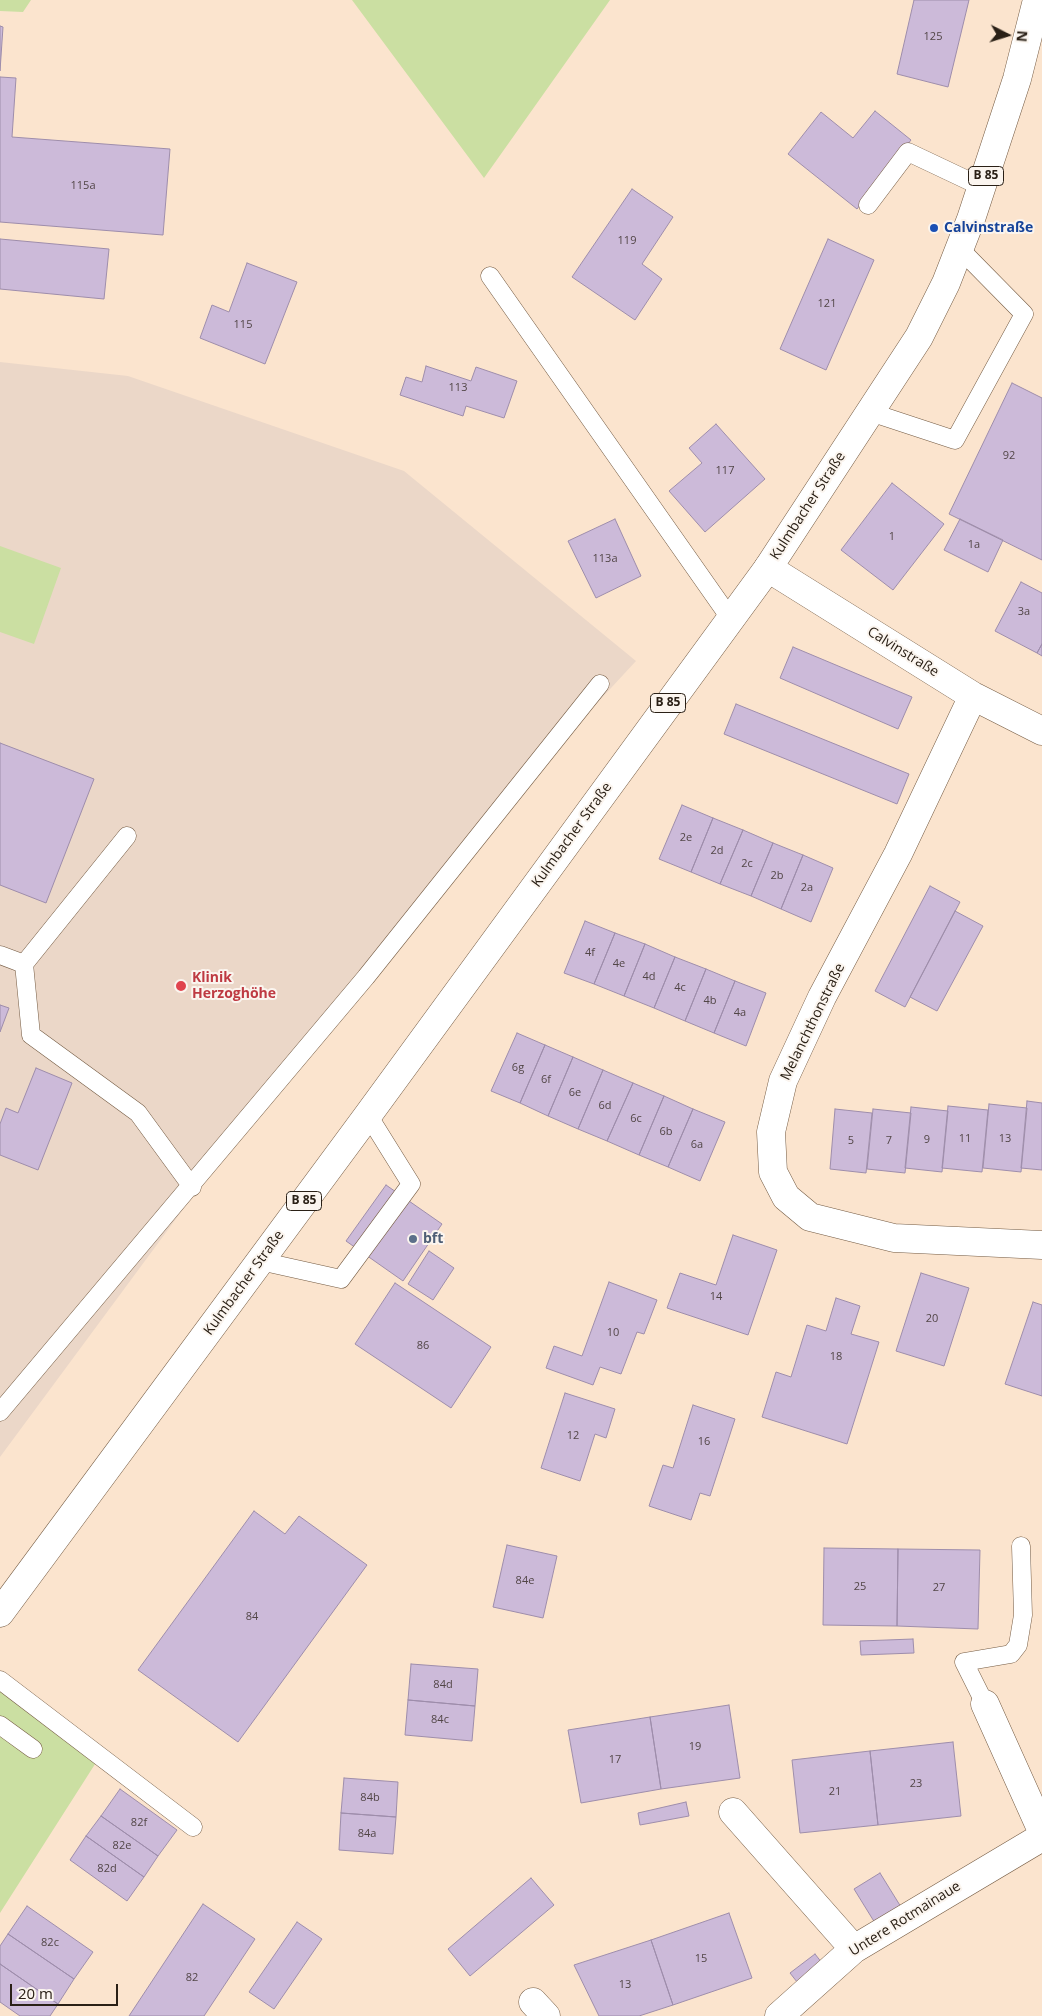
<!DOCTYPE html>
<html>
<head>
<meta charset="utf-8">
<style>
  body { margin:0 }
  #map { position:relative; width:1042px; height:2016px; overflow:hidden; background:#fbe4ce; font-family:"Open Sans",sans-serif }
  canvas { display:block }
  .north { position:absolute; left:982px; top:10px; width:50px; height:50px; -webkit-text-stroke:4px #fbf5ef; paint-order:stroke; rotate:95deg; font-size:14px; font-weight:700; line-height:20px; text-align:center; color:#2a2016 }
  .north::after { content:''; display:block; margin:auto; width:18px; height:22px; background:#2a2016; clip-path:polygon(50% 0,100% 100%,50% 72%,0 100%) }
  .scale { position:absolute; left:10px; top:1984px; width:108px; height:22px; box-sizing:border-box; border:2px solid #2a2016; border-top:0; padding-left:6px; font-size:15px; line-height:18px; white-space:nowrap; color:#2a2016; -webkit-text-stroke:4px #fbf5ef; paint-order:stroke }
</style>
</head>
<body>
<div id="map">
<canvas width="1042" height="2016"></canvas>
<div class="north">N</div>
<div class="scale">20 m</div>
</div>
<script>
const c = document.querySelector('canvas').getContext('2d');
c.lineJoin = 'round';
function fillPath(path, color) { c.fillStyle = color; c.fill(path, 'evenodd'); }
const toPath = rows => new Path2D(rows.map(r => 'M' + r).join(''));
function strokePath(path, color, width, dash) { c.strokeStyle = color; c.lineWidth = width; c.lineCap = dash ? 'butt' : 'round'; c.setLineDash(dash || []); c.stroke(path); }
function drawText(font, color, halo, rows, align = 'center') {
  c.font = font + ' "Open Sans",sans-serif'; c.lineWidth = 4; c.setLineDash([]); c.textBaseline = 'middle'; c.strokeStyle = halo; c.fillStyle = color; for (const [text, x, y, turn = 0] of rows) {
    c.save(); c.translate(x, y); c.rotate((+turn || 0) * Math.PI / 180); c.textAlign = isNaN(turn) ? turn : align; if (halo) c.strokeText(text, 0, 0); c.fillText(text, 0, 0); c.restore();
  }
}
const medical = toPath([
  [0,362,128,376,404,471,636,661,537,768,187,1204,0,1457]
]);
const green = toPath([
  [0,0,31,0,23,12,0,11],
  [352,0,610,0,484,178],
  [0,546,61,568,34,644,0,632],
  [0,1689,97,1761,0,1913]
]);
const building = toPath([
  [914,0,969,0,948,87,897,74,914,0],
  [0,26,3,27,0,71,0,26],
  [0,77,16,78,12,137,170,149,163,235,0,222,0,77],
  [875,111,911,140,857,209,788,154,821,112,853,138,875,111],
  [632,189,673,217,642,264,662,279,635,320,572,277,632,189],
  [0,239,109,249,104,299,0,289,0,239],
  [828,239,874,260,826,370,780,349,828,239],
  [247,263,297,282,265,364,200,338,212,305,229,312,247,263],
  [426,366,471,381,476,367,517,381,504,418,466,406,463,416,400,395,406,377,422,382,426,366],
  [1012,383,1042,398,1042,560,949,514,1012,383],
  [716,424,765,479,705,532,669,491,702,463,689,448,716,424],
  [892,483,944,524,893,590,841,550,892,483],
  [615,519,641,576,596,598,568,541,615,519],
  [960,519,1003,540,988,572,944,550,960,519],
  [1021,582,1042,593,1042,644,1037,653,995,631,1021,582],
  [1042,644,1042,656,1037,653,1042,644],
  [793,647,912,697,898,729,780,678,793,647],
  [736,704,909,774,897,804,724,734,736,704],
  [0,743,94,779,46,903,0,885,0,743],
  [682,805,713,818,691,872,659,859,682,805],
  [713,818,743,830,720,884,691,872,713,818],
  [743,830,773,843,751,896,720,884,743,830],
  [773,843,803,855,781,909,751,896,773,843],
  [803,855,833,868,811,922,781,909,803,855],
  [930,886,960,902,905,1007,875,991,930,886],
  [955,911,983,926,937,1011,910,997,955,911],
  [585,921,615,933,594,984,564,973,585,921],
  [615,933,645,944,624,996,594,984,615,933],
  [645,944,675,957,654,1008,624,996,645,944],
  [675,957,706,969,685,1021,654,1008,675,957],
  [706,969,735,981,714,1033,685,1021,706,969],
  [735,981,766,993,746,1046,714,1033,735,981],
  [0,1005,9,1008,0,1032,0,1005],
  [517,1033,545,1045,520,1103,491,1091,517,1033],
  [545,1045,573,1057,548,1116,520,1103,545,1045],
  [573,1057,603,1070,578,1129,548,1116,573,1057],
  [36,1068,72,1083,38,1170,0,1155,0,1124,6,1108,18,1113,36,1068],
  [603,1070,633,1083,607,1141,578,1129,603,1070],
  [633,1083,664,1096,639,1155,607,1141,633,1083],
  [664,1096,693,1109,668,1167,639,1155,664,1096],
  [1027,1101,1042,1103,1042,1170,1021,1168,1027,1101],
  [989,1104,1027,1108,1021,1172,983,1168,989,1104],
  [948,1106,988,1110,982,1172,942,1168,948,1106],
  [911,1107,948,1111,942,1172,905,1168,911,1107],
  [693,1109,725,1122,700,1181,668,1167,693,1109],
  [835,1109,872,1113,866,1173,830,1169,835,1109],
  [873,1109,911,1113,905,1173,867,1169,873,1109],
  [386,1185,442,1224,403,1281,346,1241,386,1185],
  [733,1235,777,1250,748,1335,667,1308,680,1273,716,1285,733,1235],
  [429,1251,454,1268,433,1300,408,1284,429,1251],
  [921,1273,969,1288,944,1366,896,1351,921,1273],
  [609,1282,657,1300,644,1334,637,1332,621,1374,600,1367,593,1385,546,1368,554,1346,582,1356,609,1282],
  [395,1283,491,1347,451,1408,355,1344,395,1283],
  [836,1298,860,1306,851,1334,879,1342,847,1444,762,1417,776,1372,791,1377,807,1325,826,1331,836,1298],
  [1033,1302,1042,1305,1042,1396,1005,1384,1033,1302],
  [565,1393,615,1409,606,1438,595,1434,580,1481,541,1468,565,1393],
  [693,1405,735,1419,710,1496,700,1493,691,1520,649,1506,663,1465,673,1468,693,1405],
  [254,1511,285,1534,299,1516,367,1565,238,1742,138,1670,254,1511],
  [507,1545,557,1556,543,1618,493,1607,507,1545],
  [824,1548,898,1549,897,1626,823,1625,824,1548],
  [898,1549,980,1550,978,1629,897,1626,898,1549],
  [913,1639,914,1653,861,1655,860,1641,913,1639],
  [411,1664,478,1669,475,1706,408,1700,411,1664],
  [408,1700,475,1706,472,1741,405,1735,408,1700],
  [729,1705,740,1778,661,1789,650,1717,729,1705],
  [650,1717,661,1789,581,1803,568,1730,650,1717],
  [953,1742,961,1816,878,1825,870,1751,953,1742],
  [870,1751,878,1825,800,1833,792,1760,870,1751],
  [344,1778,398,1782,396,1817,341,1813,344,1778],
  [120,1789,177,1830,158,1856,101,1816,120,1789],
  [686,1802,689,1816,640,1825,638,1813,686,1802],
  [341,1813,396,1817,393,1854,339,1850,341,1813],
  [101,1816,158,1856,144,1877,86,1836,101,1816],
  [86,1836,144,1877,127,1901,70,1860,86,1836],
  [880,1873,901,1907,875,1923,854,1889,880,1873],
  [531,1878,554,1905,470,1976,448,1949,531,1878],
  [203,1904,255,1939,204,2016,129,2016,203,1904],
  [27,1906,93,1952,74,1979,8,1934,27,1906],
  [729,1913,752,1978,673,2005,651,1940,729,1913],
  [297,1922,322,1939,274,2009,249,1992,297,1922],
  [8,1934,74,1979,58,2004,0,1964,0,1946,8,1934],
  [651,1940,673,2005,639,2016,599,2016,574,1965,651,1940],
  [815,1954,826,1968,801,1987,790,1973,815,1954],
  [0,1964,58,2004,50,2016,20,2016,0,2002,0,1964]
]);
const service = toPath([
  [868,205,908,152,982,187],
  [490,276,730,618],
  [870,412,955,440,1024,314,960,249],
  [0,955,24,964,31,1035,138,1113,192,1187],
  [24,964,127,836],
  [260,1261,341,1279,411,1184,368,1115],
  [0,1412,366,977,600,684],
  [0,1680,193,1827],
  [985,1704,964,1662,1011,1654,1018,1645,1023,1615,1021,1546],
  [0,1725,33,1749]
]);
const minor = toPath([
  [768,568,973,696,1042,731],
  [973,696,898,854,822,997,783,1081,771,1132,773,1172,786,1197,810,1217,894,1238,1042,1245],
  [985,1704,1042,1831],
  [733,1812,854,1949],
  [533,2002,546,2016],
  [779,2016,854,1949,1042,1837]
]);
const primary = toPath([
  [0,1613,368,1115,768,568,919,337,946,283,971,219,1017,79,1037,0]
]);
const markers = [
  [934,228,5,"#1a4fb4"],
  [181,986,6,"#e0444e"],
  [413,1239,5,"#5c6f8a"]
];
const numberNames = [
  ["125",933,37],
  ["115a",83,186],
  ["119",627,241],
  ["121",827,304],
  ["115",243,325],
  ["113",458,388],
  ["92",1009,456],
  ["117",725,471],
  ["1",892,537],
  ["1a",974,545],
  ["113a",605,559],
  ["3a",1024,612],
  ["2e",686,838],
  ["2d",717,851],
  ["2c",747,864],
  ["2b",777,876],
  ["2a",807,888],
  ["4f",590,953],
  ["4e",619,964],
  ["4d",649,977],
  ["4c",680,988],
  ["4b",710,1001],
  ["4a",740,1013],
  ["6g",518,1068],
  ["6f",546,1080],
  ["6e",575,1093],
  ["6d",605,1106],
  ["6c",636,1119],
  ["6b",666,1132],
  ["11",965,1139],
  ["13",1005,1139],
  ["9",927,1140],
  ["5",851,1141],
  ["7",889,1141],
  ["6a",697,1145],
  ["14",716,1297],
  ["20",932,1319],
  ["10",613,1333],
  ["86",423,1346],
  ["18",836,1357],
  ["12",573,1436],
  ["16",704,1442],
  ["84e",525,1581],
  ["25",860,1587],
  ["27",939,1588],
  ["84",252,1617],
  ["84d",443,1685],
  ["84c",440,1720],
  ["19",695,1747],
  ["17",615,1760],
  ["23",916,1784],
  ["21",835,1792],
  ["84b",370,1798],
  ["82f",139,1823],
  ["84a",367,1834],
  ["82e",122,1846],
  ["82d",107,1869],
  ["82c",50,1943],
  ["15",701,1959],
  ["82",192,1978],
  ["13",625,1985]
];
const shields = [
  [986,176,35],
  [668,703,35],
  [304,1201,35]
];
const shieldNames = [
  ["B 85",986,176],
  ["B 85",668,703],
  ["B 85",304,1201]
];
const transitNames = [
  ["Calvinstraße",944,228]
];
const streetNames = [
  ["Kulmbacher Straße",808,506,-57],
  ["Calvinstraße",903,652,32],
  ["Kulmbacher Straße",572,835,-54],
  ["Melanchthonstraße",813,1022,-64],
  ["Kulmbacher Straße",244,1283,-54],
  ["Untere Rotmainaue",905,1919,-32]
];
const healthNames = [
  ["Klinik",192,978],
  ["Herzoghöhe",192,994]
];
const serviceNames = [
  ["bft",423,1239]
];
fillPath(medical, '#ebd7c8');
fillPath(green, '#cbdfa2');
fillPath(building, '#ccbad9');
strokePath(building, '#9e8dab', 1);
strokePath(service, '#745b43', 19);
strokePath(minor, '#745b43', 29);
strokePath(primary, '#745b43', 29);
strokePath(service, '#fff', 18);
strokePath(minor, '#fff', 28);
strokePath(primary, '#fff', 28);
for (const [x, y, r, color] of markers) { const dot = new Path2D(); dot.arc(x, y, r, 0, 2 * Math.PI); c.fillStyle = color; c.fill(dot); strokePath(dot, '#fbf5ef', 2); }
drawText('11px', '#524647', null, numberNames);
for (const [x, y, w] of shields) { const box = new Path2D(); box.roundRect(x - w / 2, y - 9.5, w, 19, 4); c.fillStyle = '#fbf5ef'; c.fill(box); strokePath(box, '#2a2016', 1); }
drawText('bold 12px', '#2a2016', null, shieldNames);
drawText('bold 14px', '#164399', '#fbf5ef', transitNames, 'left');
drawText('14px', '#2a2016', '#fbf5ef', streetNames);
drawText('bold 14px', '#be3a42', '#fbf5ef', healthNames, 'left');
drawText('bold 14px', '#4e5e75', '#fbf5ef', serviceNames, 'left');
</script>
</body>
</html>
